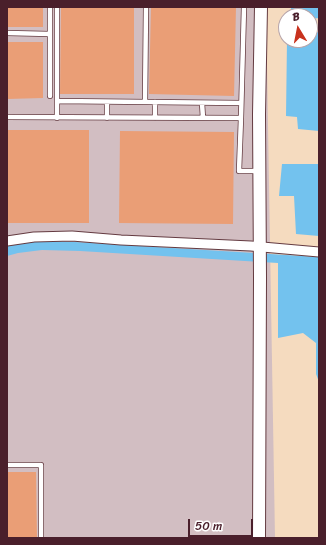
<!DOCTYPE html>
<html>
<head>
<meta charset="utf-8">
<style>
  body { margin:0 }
  #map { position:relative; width:326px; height:545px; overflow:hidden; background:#f5dbbf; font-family:Sriracha,sans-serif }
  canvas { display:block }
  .frame { position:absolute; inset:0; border:8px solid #4a1f2b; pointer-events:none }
  .north { position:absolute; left:278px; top:8px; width:40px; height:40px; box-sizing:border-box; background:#fff; border:1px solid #b7a5aa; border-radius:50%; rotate:350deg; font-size:11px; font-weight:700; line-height:16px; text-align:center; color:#4a1f2b }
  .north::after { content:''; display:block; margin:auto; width:14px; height:18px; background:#c8321e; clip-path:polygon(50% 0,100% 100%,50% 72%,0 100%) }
  .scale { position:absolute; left:188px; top:519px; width:65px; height:18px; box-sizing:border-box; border:2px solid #4a1f2b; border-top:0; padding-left:5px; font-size:12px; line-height:14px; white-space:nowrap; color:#4a1f2b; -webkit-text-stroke:3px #fff; paint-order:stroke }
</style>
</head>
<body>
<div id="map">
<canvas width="326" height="545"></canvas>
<div class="frame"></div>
<div class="north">B</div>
<div class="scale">50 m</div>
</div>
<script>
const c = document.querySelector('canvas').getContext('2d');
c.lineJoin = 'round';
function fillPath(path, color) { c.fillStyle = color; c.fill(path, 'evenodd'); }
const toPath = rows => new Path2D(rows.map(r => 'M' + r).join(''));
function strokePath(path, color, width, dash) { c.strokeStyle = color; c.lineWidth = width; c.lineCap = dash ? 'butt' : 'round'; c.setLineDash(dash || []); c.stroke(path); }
const industrial = toPath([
  [7,7,266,7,275,538,7,538]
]);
const water = toPath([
  [291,7,319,7,319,18,310,19,310,16,291,16],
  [319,32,319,131,298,129,297,117,286,116,287,40,310,40,310,33],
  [282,164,319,164,319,236,296,234,294,196,279,196],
  [40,241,75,242,319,257,319,382,316,374,316,343,303,333,278,338,278,263,80,251,42,250,18,253,7,256,7,246]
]);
const building = toPath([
  [7,7,43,7,43,27,7,27],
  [61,7,134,7,134,94,60,94],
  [151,7,236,7,234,96,149,94],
  [7,42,43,42,43,98,7,99],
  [7,130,89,130,89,223,7,223],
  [120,131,234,132,233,224,119,223],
  [7,472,36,472,37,538,7,538]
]);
const service = toPath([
  [50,7,50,96],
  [7,33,50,34],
  [57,101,241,103],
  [145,102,146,7],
  [155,102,155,118],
  [202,103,203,118],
  [7,117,241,118,239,171,258,171],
  [57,118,57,7],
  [107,118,107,102],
  [241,118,244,7],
  [7,465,41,465,41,538]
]);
const minor = toPath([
  [7,241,34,237,72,236,121,240,251,246,319,252]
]);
const tertiary = toPath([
  [259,538,260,278,259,114,261,7]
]);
fillPath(industrial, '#d2bec2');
fillPath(water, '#73c2ee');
fillPath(building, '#ea9e76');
strokePath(service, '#643b41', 6);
strokePath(minor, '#643b41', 11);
strokePath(tertiary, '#643b41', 14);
strokePath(service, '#fff', 4.5);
strokePath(minor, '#fff', 9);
strokePath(tertiary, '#fff', 12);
</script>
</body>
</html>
